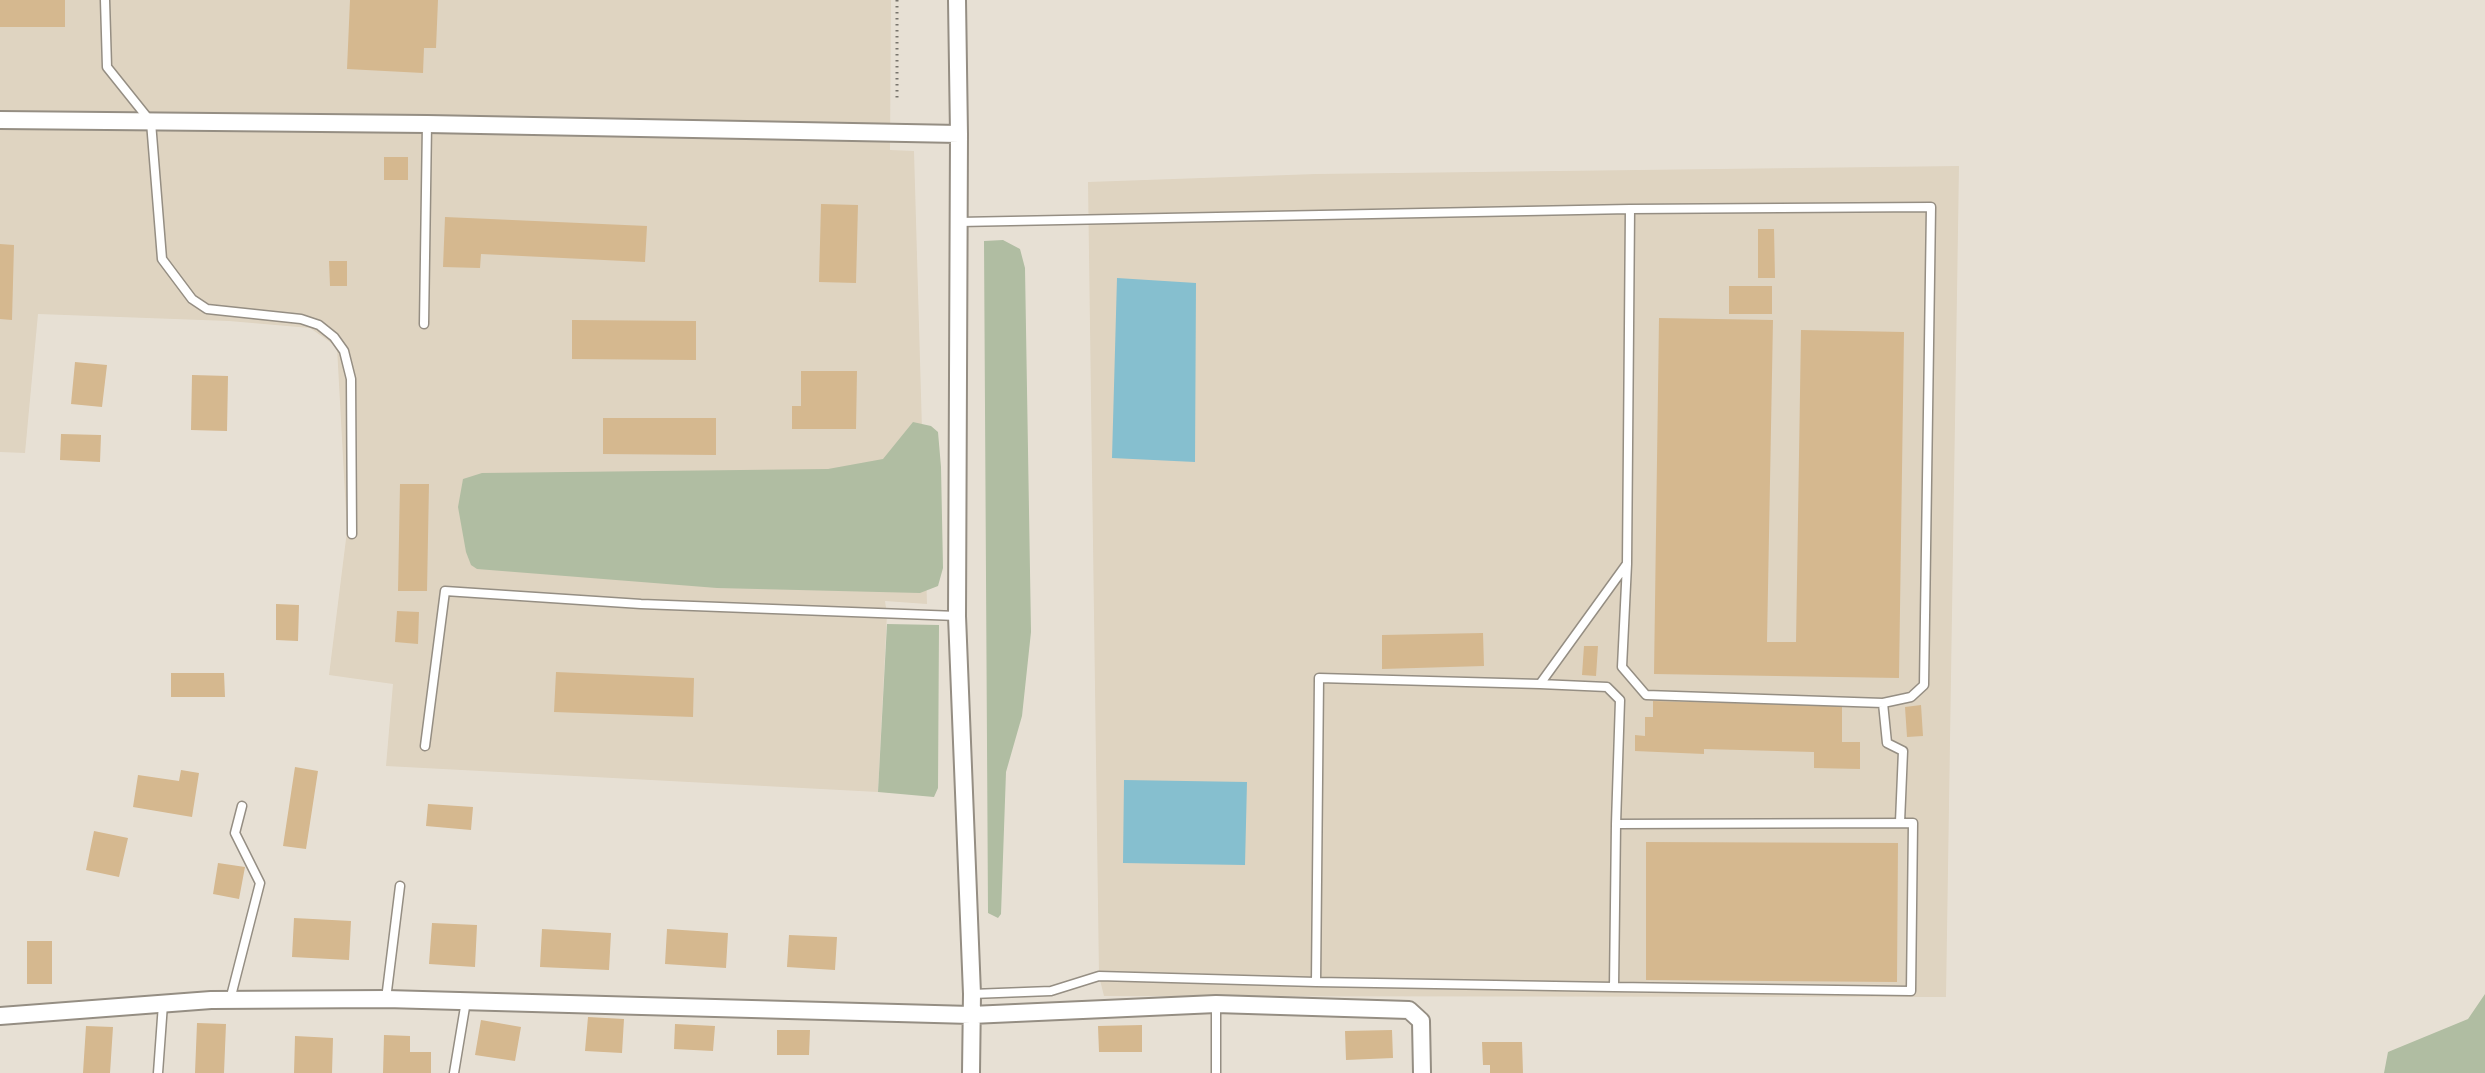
<!DOCTYPE html>
<html>
<head>
<meta charset="utf-8">
<style>
  body { margin:0 }
  canvas { display:block; background:#e7e0d4 }
</style>
</head>
<body>
<canvas width="2485" height="1073"></canvas>
<script>
const c = document.querySelector('canvas').getContext('2d');
c.lineJoin = 'round';
function fillPath(path, color) { c.fillStyle = color; c.fill(path, 'evenodd'); }
const toPath = rows => new Path2D(rows.map(r => 'M' + r).join(''));
function strokePath(path, color, width, dash) { c.strokeStyle = color; c.lineWidth = width; c.lineCap = dash ? 'butt' : 'round'; c.setLineDash(dash || []); c.stroke(path); }
const built = toPath([
  [0,0,891,0,890,150,914,151,927,604,885,601,887,614,878,792,386,766,393,684,329,675,347,531,337,347,310,328,229,321,38,314,25,453,0,452],
  [1959,166,1946,997,1104,996,1099,976,1088,182,1316,174]
]);
const green = toPath([
  [1003,240,1020,249,1025,268,1031,632,1022,716,1006,772,1001,914,998,918,988,913,984,241],
  [913,422,931,426,938,432,941,467,943,568,938,586,920,593,717,588,477,569,471,565,466,552,458,507,463,479,482,473,828,469,883,459],
  [887,624,939,625,938,788,934,797,878,792],
  [2485,994,2485,1073,2384,1073,2388,1052,2468,1019]
]);
const water = toPath([
  [1117,278,1196,283,1195,462,1112,458],
  [1124,780,1247,782,1245,865,1123,863]
]);
const building = toPath([
  [0,0,65,0,65,27,0,27],
  [350,0,438,0,436,48,424,48,423,73,347,69],
  [384,157,408,157,408,180,384,180],
  [821,204,858,205,856,283,819,282],
  [445,217,647,226,645,262,481,254,480,268,443,267],
  [1758,229,1774,229,1775,278,1758,278],
  [0,244,14,245,12,320,0,319],
  [329,261,347,261,347,286,330,286],
  [1729,286,1772,286,1772,314,1729,314],
  [1659,318,1773,320,1767,642,1796,642,1801,330,1904,332,1899,678,1654,674],
  [572,320,696,321,696,360,572,359],
  [75,362,107,365,102,407,71,404],
  [801,371,857,371,856,429,792,429,792,406,801,406],
  [192,375,228,376,227,431,191,430],
  [603,418,716,418,716,455,603,454],
  [61,434,101,435,100,462,60,460],
  [400,484,429,484,427,591,398,591],
  [276,604,299,605,298,641,276,640],
  [397,611,419,612,418,644,395,642],
  [1483,633,1484,666,1382,669,1382,635],
  [1584,646,1598,646,1596,676,1582,675],
  [556,672,694,678,693,717,554,712],
  [171,673,224,673,225,697,171,697],
  [1653,701,1842,706,1842,742,1860,742,1860,769,1814,768,1814,752,1704,749,1704,754,1635,751,1635,735,1645,736,1645,717,1653,717],
  [1921,705,1923,736,1907,737,1905,707],
  [295,767,318,771,306,849,283,846],
  [181,770,199,773,192,817,133,807,138,775,179,781],
  [428,804,473,807,471,830,426,826],
  [94,831,128,838,119,877,86,870],
  [1646,842,1898,843,1897,982,1646,980],
  [218,863,245,867,239,899,213,894],
  [294,918,351,921,349,960,292,957],
  [432,923,477,925,475,967,429,964],
  [542,929,611,933,609,970,540,967],
  [667,929,728,933,726,968,665,964],
  [789,935,837,937,835,970,787,967],
  [27,941,52,941,52,984,27,984],
  [588,1017,624,1019,622,1053,585,1051],
  [481,1020,521,1027,515,1061,475,1055],
  [197,1023,226,1024,224,1073,195,1073],
  [675,1024,715,1026,713,1051,674,1049],
  [1142,1025,1142,1052,1099,1052,1098,1026],
  [86,1026,113,1027,110,1073,83,1073],
  [777,1030,810,1030,809,1055,777,1055],
  [1392,1030,1393,1058,1346,1060,1345,1031],
  [384,1035,410,1036,410,1052,431,1052,431,1073,383,1073],
  [295,1036,333,1038,332,1073,294,1073],
  [1482,1042,1522,1042,1523,1073,1490,1073,1490,1065,1483,1065]
]);
const path = toPath([
  [897,0,897,99]
]);
const service = toPath([
  [105,0,107,67,151,122,162,259,192,299,207,309,301,319,319,325,334,337,344,351,351,379,352,534],
  [959,222,1630,209,1931,207,1924,685,1911,697,1883,703,1646,695,1622,667,1627,564,1630,209],
  [424,324,427,124],
  [1540,684,1607,687,1620,700,1616,824],
  [1883,703,1887,743,1903,751,1900,822],
  [425,746,445,591,641,604,957,616],
  [1614,987,1616,824,1913,823,1911,991,1614,987,1316,982,1319,678,1540,684,1626,565],
  [972,994,1051,991,1099,976,1316,982],
  [386,999,400,886],
  [230,1000,260,883,235,833,242,806],
  [158,1073,163,1004],
  [454,1073,466,1001],
  [1216,1073,1216,1004]
]);
const minor = toPath([
  [957,0,959,134,957,616,972,994,971,1073],
  [0,120,427,124,959,134],
  [0,1016,211,1000,386,999,971,1015,1216,1004,1409,1010,1421,1021,1422,1073]
]);
fillPath(built, '#dfd4c1');
fillPath(green, '#b0bda2');
fillPath(water, '#86bfcf');
fillPath(building, '#d5b88f');
strokePath(service, '#958e83', 11);
strokePath(minor, '#958e83', 20);
strokePath(path, '#78746c', 3, [1.5, 4.5]);
strokePath(service, '#fff', 8);
strokePath(minor, '#fff', 16);
</script>
</body>
</html>
